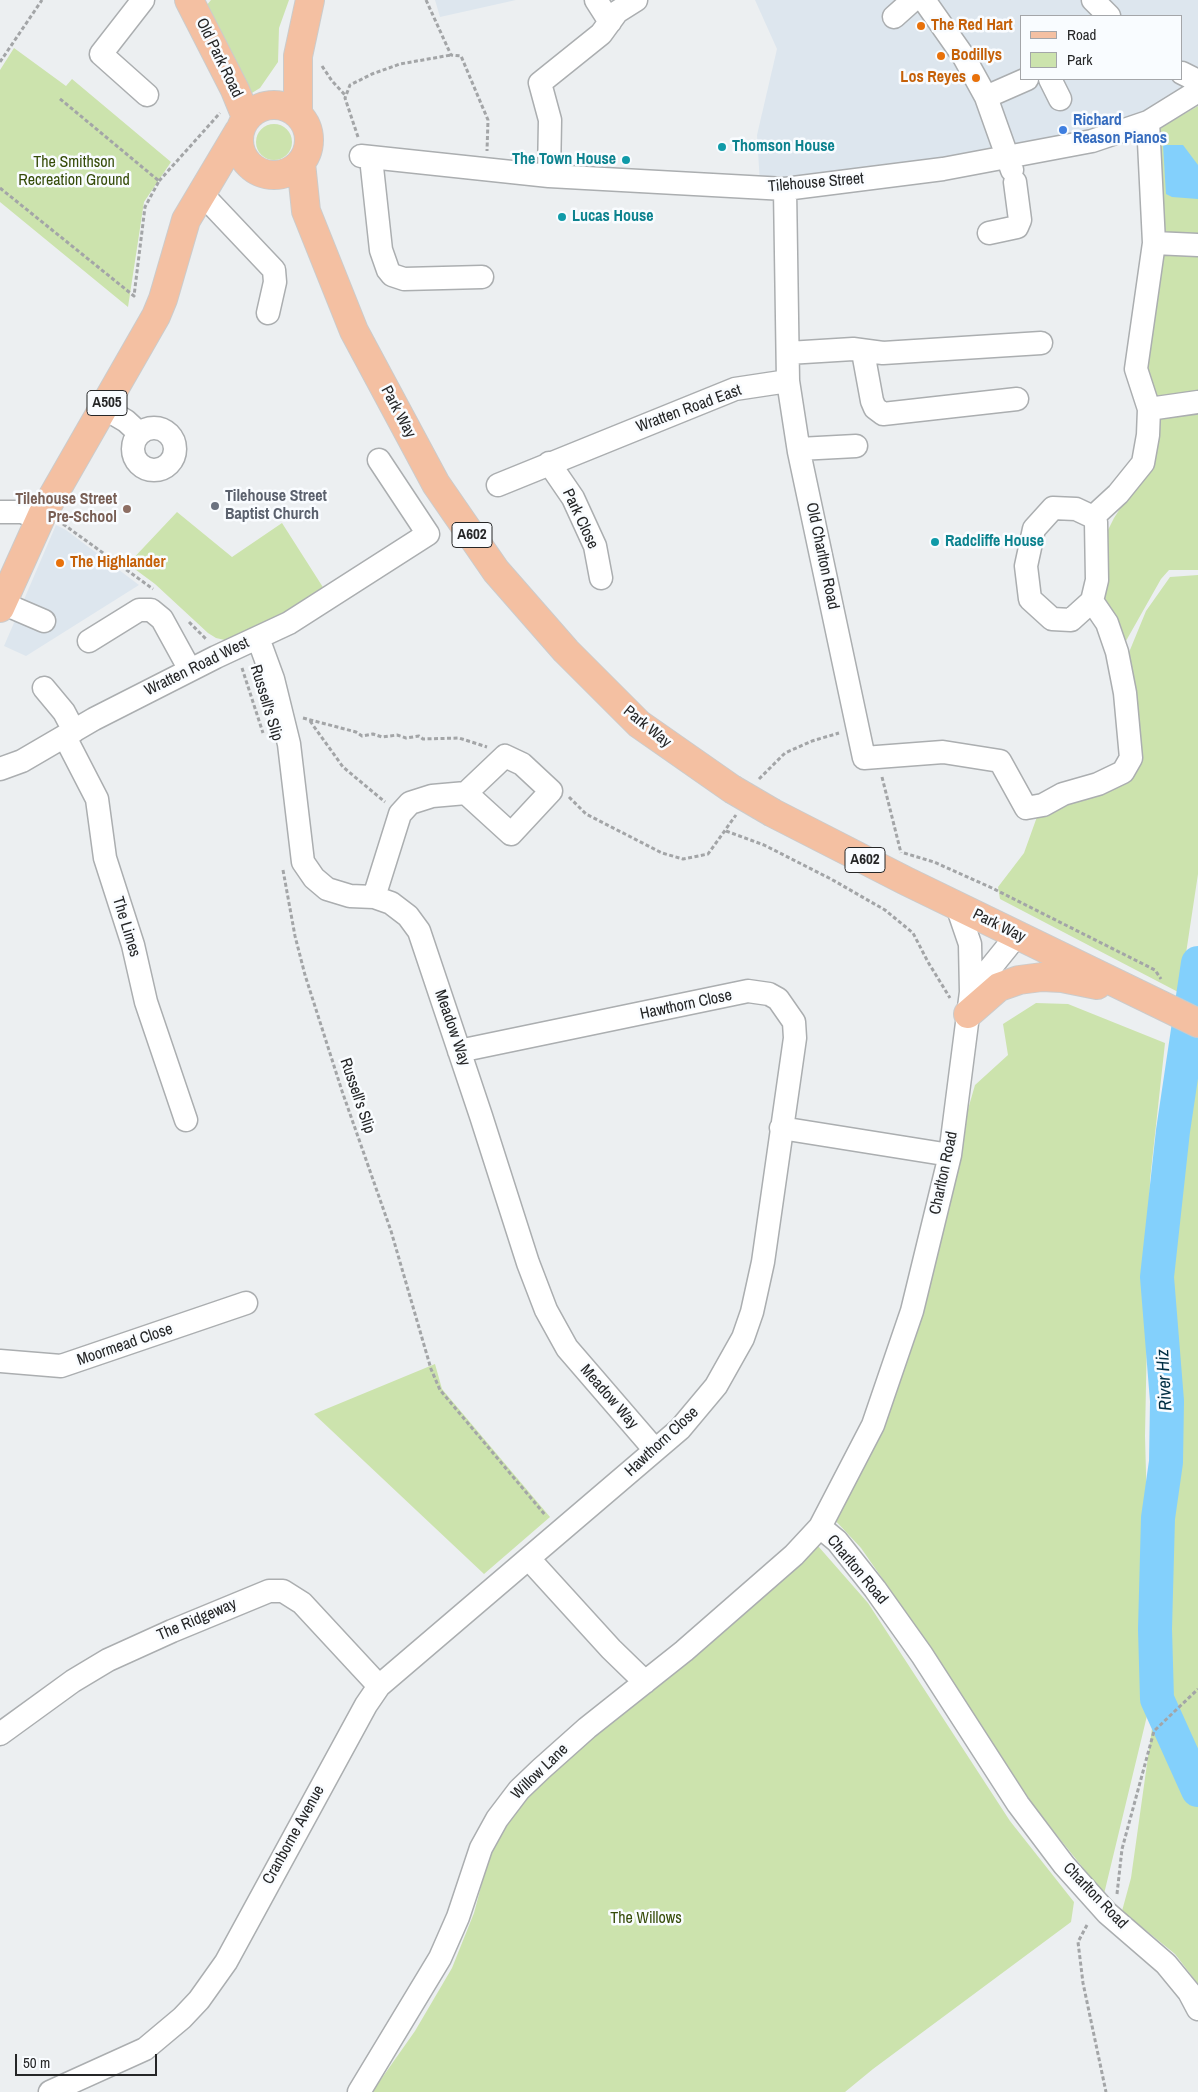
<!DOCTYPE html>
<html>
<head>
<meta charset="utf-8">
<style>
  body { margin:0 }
  #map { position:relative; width:1198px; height:2092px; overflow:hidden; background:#eceff1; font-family:"Archivo Narrow",sans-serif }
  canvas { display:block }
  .legend { position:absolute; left:1020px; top:15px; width:162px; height:65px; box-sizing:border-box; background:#f9fcff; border:1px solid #a4a6a9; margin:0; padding:6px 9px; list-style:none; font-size:15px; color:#252627 }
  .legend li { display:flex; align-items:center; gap:10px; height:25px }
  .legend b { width:25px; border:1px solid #a4a6a9 }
  .scale { position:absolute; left:15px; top:2054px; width:142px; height:22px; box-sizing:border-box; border:2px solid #252627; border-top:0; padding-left:6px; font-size:15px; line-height:18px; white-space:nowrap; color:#252627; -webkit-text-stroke:4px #f9fcff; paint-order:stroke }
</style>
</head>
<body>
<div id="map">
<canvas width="1198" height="2092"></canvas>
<ul class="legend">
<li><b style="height:6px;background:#f4c0a2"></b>Road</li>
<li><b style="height:14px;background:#cce3ad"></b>Park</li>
</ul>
<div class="scale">50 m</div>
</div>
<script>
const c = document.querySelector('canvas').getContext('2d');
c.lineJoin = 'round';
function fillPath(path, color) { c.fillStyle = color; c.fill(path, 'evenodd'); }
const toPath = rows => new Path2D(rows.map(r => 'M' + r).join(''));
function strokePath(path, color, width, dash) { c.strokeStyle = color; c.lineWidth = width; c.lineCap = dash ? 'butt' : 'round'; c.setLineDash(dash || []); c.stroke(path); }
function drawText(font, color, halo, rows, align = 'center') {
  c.font = font + ' "Archivo Narrow",sans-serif'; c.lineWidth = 5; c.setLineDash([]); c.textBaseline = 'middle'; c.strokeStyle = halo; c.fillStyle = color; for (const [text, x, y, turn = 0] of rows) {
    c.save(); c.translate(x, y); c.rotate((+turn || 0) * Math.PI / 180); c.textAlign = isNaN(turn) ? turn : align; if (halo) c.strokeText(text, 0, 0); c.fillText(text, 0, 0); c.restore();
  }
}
const built = toPath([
  [435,0,516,0,440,17],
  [755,0,1198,0,1198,106,1158,129,760,184,757,135,777,49],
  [1022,16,1182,16,1182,79,1022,79],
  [56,525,66,530,139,585,26,656,4,646]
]);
const green = toPath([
  [211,0,289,0,279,28,278,62,260,88,247,96,206,6],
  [14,48,66,86,72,79,171,162,144,202,128,307,0,202,0,70],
  [1198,106,1198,570,1169,570,1161,579,1122,648,1099,596,1102,542,1114,518,1153,457,1160,402,1144,366,1158,129],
  '256 142a18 18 0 1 1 36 0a18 18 0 1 1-36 0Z',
  [177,512,232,557,282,523,326,592,257,632,229,641,216,638,208,633,155,584,128,564],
  [1198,575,1198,874,1180,993,1000,899,998,887,1024,853,1038,814,1133,775,1123,667,1146,611,1170,577],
  [1036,1003,1068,1004,1165,1043,1150,1180,1145,1436,1152,1695,1104,1894,1035,1808,937,1657,861,1548,832,1517,954,1158,975,1085,1008,1055,1003,1024],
  [1198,1076,1198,1984,1175,1954,1122,1911,1131,1878,1154,1714,1166,1568,1159,1446,1165,1405,1166,1274,1192,1088],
  [435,1364,442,1389,550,1517,484,1574,314,1414],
  [818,1546,868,1603,1010,1821,1074,1902,1071,1922,873,2069,845,2092,372,2092,415,2031,452,1968,474,1913,490,1853,507,1822,534,1790,688,1655]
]);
const water = toPath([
  [1163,145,1183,145,1198,165,1198,199,1172,197,1166,194]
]);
const river = toPath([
  [1198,963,1173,1131,1157,1277,1167,1401,1166,1462,1158,1518,1155,1629,1157,1699,1198,1790]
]);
const path = toPath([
  [426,0,451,55,461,56,488,120,487,151],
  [0,62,42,0],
  [322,66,332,81,345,95],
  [358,137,345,98,350,85,372,74,400,64,451,55],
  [159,181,220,113],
  [0,188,134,296,145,207,159,181,59,98],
  [63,524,153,589],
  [189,622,206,639],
  [242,668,263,733],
  [303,718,356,732,362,736,373,734,382,737,397,735,406,738,419,736,423,739,459,738,487,747],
  [310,721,343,767,385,802],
  [882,777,901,853],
  [759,779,785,753,812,741,839,733],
  [569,797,586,814,662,853,683,859,708,854,736,815],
  [726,831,764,845,831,879,885,910,913,933,928,962,950,998],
  [904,853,934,862,992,888,1155,970,1161,979],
  [283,870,295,936,305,975,342,1091,391,1231,431,1369,440,1390,546,1516],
  [1117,1894,1122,1849,1154,1731,1198,1689],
  [1087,1925,1078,1942,1083,1983,1106,2092]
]);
const minor = toPath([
  [143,0,101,54,147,95],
  [596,0,610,22],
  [924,0,964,57,986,97,1012,170],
  [1093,0,1109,16],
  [894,17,913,0],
  [1182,73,1198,81],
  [1050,79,1060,99],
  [986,97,1027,79],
  [361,156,549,176,785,189,943,169,1092,141,1148,122,1198,91],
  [371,158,381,250,388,270,392,275,404,279,482,277],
  [549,176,550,120,540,83,601,34,617,12,636,0],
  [785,189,788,381,799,452,864,758,943,752,1000,761,1026,808,1043,805,1063,794,1098,784,1123,772,1131,758,1125,693,1117,652,1107,623,1092,601],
  [202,194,274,270,275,282,268,313],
  [989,233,1017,227,1020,220,1015,182],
  [1154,243,1198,245],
  [863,352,872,401,875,408,883,414,1017,399],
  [788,353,853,349,883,353,1041,343],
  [104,408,126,421,139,433],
  [1149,409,1198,402],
  '133 449a21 21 0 1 1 42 0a21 21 0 1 1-42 0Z',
  [799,449,856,446],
  [549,463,573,498,595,546,601,578],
  [498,485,735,389,788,381],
  [1053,508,1076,509,1093,517,1096,522,1097,580,1092,601,1071,620,1052,619,1030,599,1026,566,1034,529,1053,508],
  [0,512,22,512,40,519],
  [1093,517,1118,494,1143,463,1148,435,1149,409,1136,369,1154,243,1148,122],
  [2,603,44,621],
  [258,638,273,679,289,744,303,862,314,878,327,889,350,896,374,897,391,903,408,916,419,931,481,1116,528,1263,546,1310,567,1348,655,1450],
  [89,641,139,610,151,610,162,619,190,670],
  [44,688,64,712,74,731],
  [65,737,97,799,105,858,133,945,146,1002,186,1120],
  [0,769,22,761,94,719,216,657,289,623,428,534,379,460],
  [374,897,400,814,410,803,432,796,466,793,505,756,522,764,551,791,511,834,466,793],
  [971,992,1017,935],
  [781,1128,950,1155],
  [0,1361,61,1366,246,1303],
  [820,1527,837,1541,875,1589,922,1655,1018,1804,1064,1865,1107,1913,1166,1964,1189,1992,1198,2009],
  [529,1559,611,1649,645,1682],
  [0,1734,73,1681,108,1660,172,1631,269,1591,283,1591,302,1603,379,1686],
  [50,2092,145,2049,182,2018,199,2000,226,1962,366,1705,379,1686,680,1429,716,1386,743,1338,752,1312,763,1262,795,1038,794,1022,778,999,769,994,748,991,459,1051],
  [359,2092,440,1958,458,1917,481,1848,497,1819,519,1790,541,1769,587,1728,684,1651,794,1555,820,1527,873,1425,912,1311,950,1155,971,992,970,944,957,906]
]);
const major = toPath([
  [189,0,235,90,246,117],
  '239 140a35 35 0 1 1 70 0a35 35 0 1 1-70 0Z',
  [298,114,298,56,310,0],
  [301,163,306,211,354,331,436,484,496,571,566,651,639,724,732,789],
  [0,608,42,515,156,316,163,299,186,220,239,131],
  [773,813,906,881,1198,1023],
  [968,1014,999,987,1019,980,1042,977,1062,978,1097,985]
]);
const majorBridge = toPath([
  [732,789,773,813]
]);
const markers = [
  [921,26,5,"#e8710a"],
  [941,56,5,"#e8710a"],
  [976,78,5,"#e8710a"],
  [1063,130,5,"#3f7fe0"],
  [722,147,5,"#0f9aa8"],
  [626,160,5,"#0f9aa8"],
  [562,217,5,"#0f9aa8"],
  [215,506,5,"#6b7280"],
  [127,509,5,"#8d6e63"],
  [935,542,5,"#0f9aa8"],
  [60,563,5,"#e8710a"]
];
const shields = [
  [107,403,40],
  [472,535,40],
  [865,860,40]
];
const shieldNames = [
  ["A505",107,403],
  ["A602",472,535],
  ["A602",865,860]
];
const foodNames = [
  ["The Red Hart",931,26],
  ["Bodillys",951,56],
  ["Los Reyes",966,78,"right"],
  ["The Highlander",70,563]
];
const streetNames = [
  ["Old Park Road",219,58,64],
  ["Tilehouse Street",816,183,-5],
  ["Wratten Road East",689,409,-20],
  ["Park Way",398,412,62],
  ["Park Close",580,519,65],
  ["Old Charlton Road",822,556,78],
  ["Wratten Road West",197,667,-26],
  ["Russell's Slip",266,703,73],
  ["Park Way",647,727,39],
  ["Park Way",999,926,26],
  ["The Limes",126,927,73],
  ["Hawthorn Close",686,1005,-12],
  ["Meadow Way",452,1028,71],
  ["Russell's Slip",357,1096,71],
  ["Charlton Road",944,1173,-78],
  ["Moormead Close",125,1345,-19],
  ["Meadow Way",609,1397,49],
  ["Hawthorn Close",662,1442,-43],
  ["Charlton Road",857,1570,50],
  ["The Ridgeway",197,1620,-23],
  ["Willow Lane",540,1772,-44],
  ["Cranborne Avenue",294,1835,-61],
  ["Charlton Road",1095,1896,46]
];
const shopNames = [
  ["Richard",1073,121],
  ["Reason Pianos",1073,139]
];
const cultureNames = [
  ["Thomson House",732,147],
  ["The Town House",616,160,"right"],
  ["Lucas House",572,217],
  ["Radcliffe House",945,542]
];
const parkNames = [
  ["The Smithson",74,163],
  ["Recreation Ground",74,181],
  ["The Willows",646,1919]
];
const worshipNames = [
  ["Tilehouse Street",225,497],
  ["Baptist Church",225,515]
];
const educationNames = [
  ["Tilehouse Street",117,500],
  ["Pre-School",117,518]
];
const waterNames = [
  ["River Hiz",1165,1380,-93]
];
fillPath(built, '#dde6ee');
fillPath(green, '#cce3ad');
fillPath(water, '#83d0fc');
strokePath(river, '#83d0fc', 34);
strokePath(minor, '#abaeb0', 25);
strokePath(major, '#cbcbcb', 30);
strokePath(path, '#a3a5a7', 3, [4, 2.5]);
strokePath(minor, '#fff', 22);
strokePath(major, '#f4c0a2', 28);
strokePath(majorBridge, '#cbcbcb', 30, []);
strokePath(majorBridge, '#f4c0a2', 28);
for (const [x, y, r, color] of markers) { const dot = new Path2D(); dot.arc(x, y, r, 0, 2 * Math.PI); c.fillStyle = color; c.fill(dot); strokePath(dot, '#f9fcff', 2); }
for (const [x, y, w] of shields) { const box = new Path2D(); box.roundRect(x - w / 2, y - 12.5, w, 25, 4); c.fillStyle = '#f9fcff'; c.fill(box); strokePath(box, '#252627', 1); }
drawText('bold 15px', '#252627', null, shieldNames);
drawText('bold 16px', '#c56008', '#f9fcff', foodNames, 'left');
drawText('16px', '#252627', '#f9fcff', streetNames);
drawText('bold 16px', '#366cbe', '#f9fcff', shopNames, 'left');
drawText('bold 16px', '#0d838f', '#f9fcff', cultureNames, 'left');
drawText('16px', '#364c09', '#f9fcff', parkNames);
drawText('bold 16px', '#5b616d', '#f9fcff', worshipNames, 'left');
drawText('bold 16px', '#785e54', '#f9fcff', educationNames, 'right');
drawText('italic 18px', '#002f44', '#f9fcff', waterNames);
</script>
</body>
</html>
